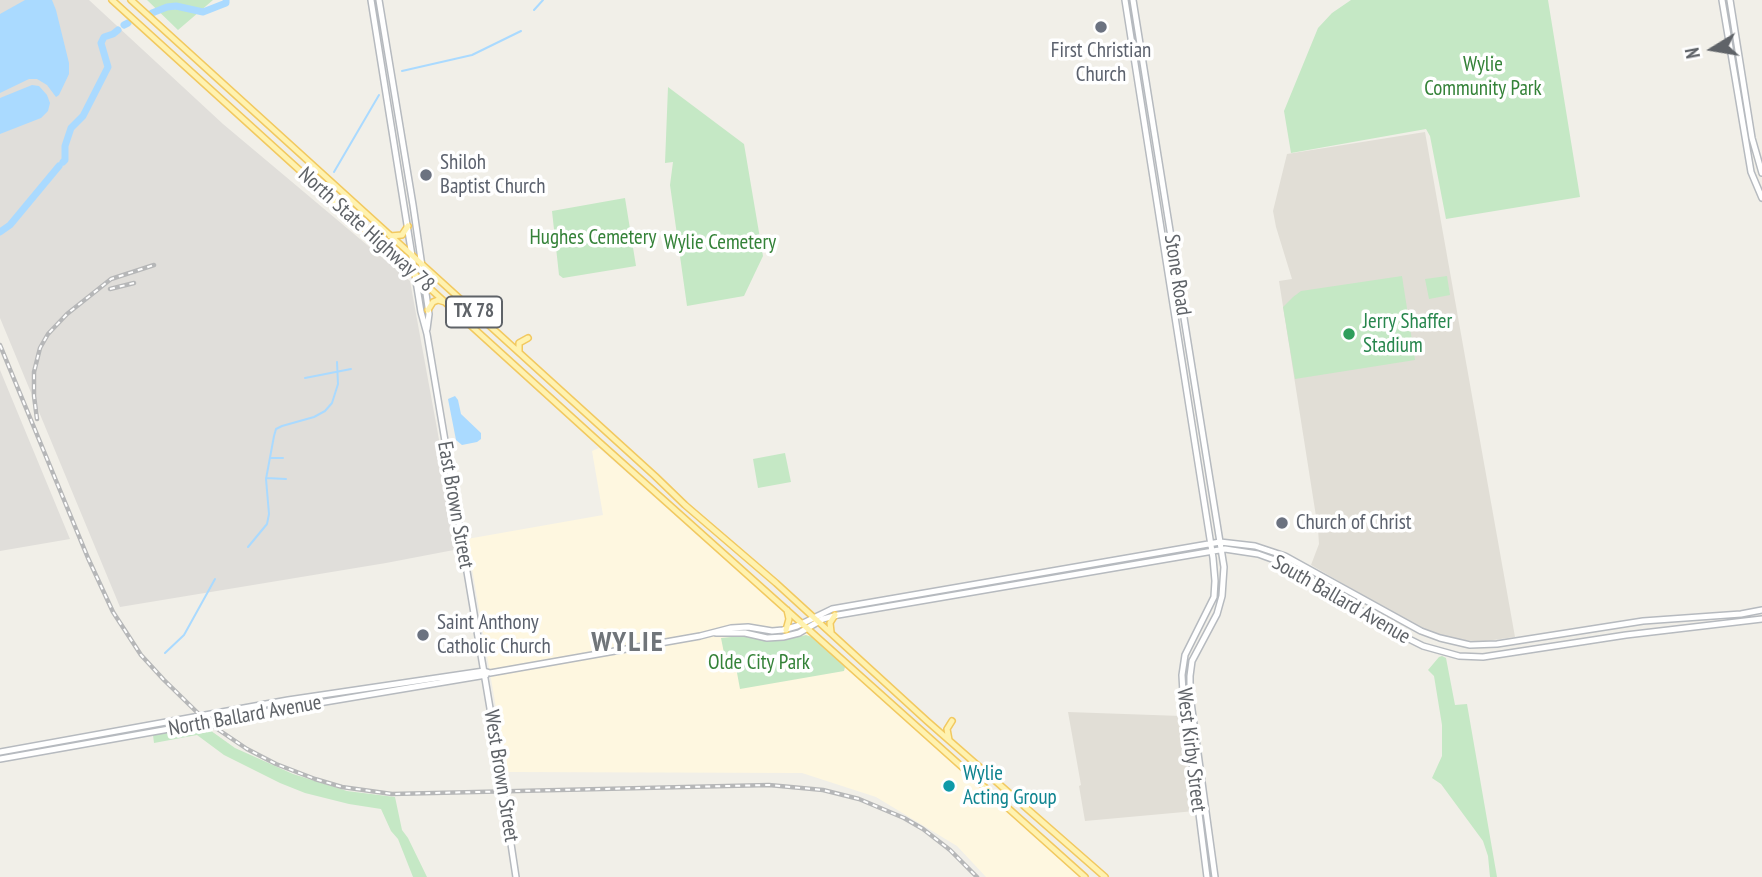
<!DOCTYPE html>
<html>
<head>
<meta charset="utf-8">
<style>
  body { margin:0 }
  #map { position:relative; width:1762px; height:877px; overflow:hidden; background:#f1efe8; font-family:"PT Sans Narrow",sans-serif }
  canvas { display:block }
  .north { position:absolute; left:1678px; top:14px; width:70px; height:70px; -webkit-text-stroke:5px #fff; paint-order:stroke; rotate:259deg; font-size:19px; font-weight:700; line-height:28px; text-align:center; color:#5f6368 }
  .north::after { content:''; display:block; margin:auto; width:24px; height:32px; background:#5f6368; clip-path:polygon(50% 0,100% 100%,50% 72%,0 100%) }
</style>
</head>
<body>
<div id="map">
<canvas width="1762" height="877"></canvas>
<div class="north">N</div>
</div>
<script>
const c = document.querySelector('canvas').getContext('2d');
c.lineJoin = 'round';
function fillPath(path, color) { c.fillStyle = color; c.fill(path, 'evenodd'); }
const toPath = rows => new Path2D(rows.map(r => 'M' + r).join(''));
function strokePath(path, color, width, dash) { c.strokeStyle = color; c.lineWidth = width; c.lineCap = dash ? 'butt' : 'round'; c.setLineDash(dash || []); c.stroke(path); }
function drawText(font, color, halo, rows, align = 'center') {
  c.font = font + ' "PT Sans Narrow",sans-serif'; c.lineWidth = 7; c.setLineDash([]); c.textBaseline = 'middle'; c.strokeStyle = halo; c.fillStyle = color; for (const [text, x, y, turn = 0] of rows) {
    c.save(); c.translate(x, y); c.rotate((+turn || 0) * Math.PI / 180); c.textAlign = isNaN(turn) ? turn : align; if (halo) c.strokeText(text, 0, 0); c.fillText(text, 0, 0); c.restore();
  }
}
const commercial = toPath([
  [599,448,1083,877,986,877,957,846,876,797,802,773,507,772,467,539,603,515,592,451]
]);
const industrial = toPath([
  [0,0,89,0,223,124,410,281,459,549,386,563,120,607,0,318],
  [0,370,70,539,0,551]
]);
const education = toPath([
  [1425,132,1515,637,1486,641,1474,641,1461,640,1434,633,1416,626,1311,565,1319,544,1318,529,1279,281,1292,279,1276,227,1273,211,1287,154],
  [1068,712,1181,716,1195,811,1085,821,1079,786,1081,785]
]);
const green = toPath([
  [147,0,213,0,178,30],
  [1351,0,1548,0,1580,197,1446,219,1430,136,1426,129,1291,153,1284,111,1318,28,1332,13],
  [668,87,744,144,763,256,744,296,687,306,670,185,673,162,665,163],
  [625,198,636,266,563,278,559,275,552,211],
  [1402,276,1415,360,1295,379,1283,307,1293,297,1301,291],
  [1447,276,1450,295,1429,299,1425,279],
  [785,453,791,482,758,488,753,459],
  [806,635,812,637,845,667,844,671,740,689,735,662,726,663,721,638,741,636,764,640,780,641],
  [1442,656,1446,658,1455,705,1467,704,1497,877,1490,877,1488,856,1483,841,1441,784,1432,778,1442,756,1442,725,1434,676,1428,670,1439,657],
  [200,723,235,748,293,774,347,791,395,797,402,830,408,838,427,877,413,877,398,839,391,831,381,809,349,804,305,793,280,783,224,755,197,735,154,743,153,735,154,732]
]);
const water = toPath([
  [25,0,52,0,56,10,69,63,69,74,59,95,56,97,47,85,37,79,29,79,0,93,0,14],
  [32,85,39,86,47,95,50,103,48,111,41,118,0,134,0,98],
  [455,396,458,400,461,414,481,433,481,439,477,442,462,445,456,440,448,399]
]);
const stream = toPath([
  [534,10,543,0],
  [402,71,472,55,521,31],
  [334,172,379,95],
  [305,378,351,369],
  [270,458,283,458],
  [266,478,286,479],
  [248,547,267,524,269,514,266,479,274,436,276,429,282,426,314,417,325,411,332,403,338,384,337,362],
  [165,653,184,635,215,579]
]);
const river = toPath([
  [152,13,167,7,176,6,203,12,226,3,226,0],
  [124,25,128,23],
  [63,162,65,160,65,146,71,128,83,116,108,67,101,43,104,37,113,34,118,30],
  [0,232,10,225,59,166]
]);
const secondary = toPath([
  [371,0,421,312,427,334,495,738,516,877],
  [379,0,413,205,429,314,427,329],
  [1125,0,1213,558,1215,581,1214,597,1185,655,1182,675,1184,711,1196,790,1207,877],
  [1133,0,1224,567,1222,596,1217,614,1192,661,1190,676,1190,695,1215,877],
  [1722,0,1751,172,1762,198],
  [1730,0,1752,138,1762,173],
  [716,633,745,633,767,638,783,637,799,633,823,619,838,615,1225,549,1258,554,1283,563,1401,635,1423,646,1459,656,1483,657,1626,635,1762,619],
  [0,752,288,700,484,671,490,673,700,636,731,628,748,627,772,631,783,630,797,626,832,609,1220,542,1255,546,1285,556,1421,631,1440,638,1470,645,1497,644,1643,621,1741,614,1762,610],
  [0,759,265,712,486,675]
]);
const primary = toPath([
  [112,0,598,441,1085,877],
  [131,0,655,476,685,505,776,583,927,721,1105,877],
  [390,236,402,235,408,226],
  [428,310,433,302,438,300,445,302],
  [519,351,519,343,528,338],
  [786,630,789,619,787,610],
  [831,632,830,623,835,615],
  [949,740,947,729,952,721]
]);
const rail = toPath([
  [110,289,134,283],
  [0,345,88,558,113,612,141,655,164,680,207,722,247,749,276,764,315,779,342,787,392,794,769,785,823,790,859,799,904,818,923,829,950,850,977,877],
  [37,419,34,396,34,372,40,348,48,334,67,314,111,279,154,265]
]);
const markers = [
  [1101,27,7,"#6b7280"],
  [426,175,7,"#6b7280"],
  [1349,334,7,"#2e9e5b"],
  [1282,523,7,"#6b7280"],
  [423,635,7,"#6b7280"],
  [949,786,7,"#0f9aa8"]
];
const shields = [
  [474,312,56]
];
const shieldNames = [
  ["TX 78",474,312]
];
const worshipNames = [
  ["First Christian",1101,51,"center"],
  ["Church",1101,75,"center"],
  ["Shiloh",440,163],
  ["Baptist Church",440,187],
  ["Church of Christ",1296,523],
  ["Saint Anthony",437,623],
  ["Catholic Church",437,647]
];
const parkNames = [
  ["Wylie",1483,65],
  ["Community Park",1483,89],
  ["Hughes Cemetery",593,238],
  ["Wylie Cemetery",720,243],
  ["Olde City Park",759,663]
];
const streetNames = [
  ["North State Highway 78",366,230,42],
  ["Stone Road",1177,275,81],
  ["East Brown Street",455,505,80],
  ["South Ballard Avenue",1341,600,30],
  ["North Ballard Avenue",245,716,-10],
  ["West Kirby Street",1191,750,83],
  ["West Brown Street",501,776,81]
];
const leisureNames = [
  ["Jerry Shaffer",1363,322],
  ["Stadium",1363,346]
];
const cultureNames = [
  ["Wylie",963,774],
  ["Acting Group",963,798]
];
const districtNames = [
  ["WYLIE",628,643]
];
fillPath(commercial, '#fef7e0');
fillPath(industrial, '#e0deda');
fillPath(education, '#e1ded6');
fillPath(green, '#c5e8c5');
fillPath(water, '#aadaff');
strokePath(stream, '#aadaff', 2);
strokePath(river, '#aadaff', 7);
strokePath(secondary, '#b6babf', 8);
strokePath(primary, '#f2c960', 8);
strokePath(secondary, '#fff', 5);
strokePath(primary, '#fff2af', 5);
strokePath(rail, '#b6b7b8', 4.5);
strokePath(rail, '#fff', 2, [5]);
for (const [x, y, r, color] of markers) { const dot = new Path2D(); dot.arc(x, y, r, 0, 2 * Math.PI); c.fillStyle = color; c.fill(dot); strokePath(dot, '#fff', 2.5); }
for (const [x, y, w] of shields) { const box = new Path2D(); box.roundRect(x - w / 2, y - 15.5, w, 31, 5); c.fillStyle = '#fff'; c.fill(box); strokePath(box, '#5f6368', 2); }
drawText('bold 19px', '#5f6368', null, shieldNames);
drawText('21px', '#5b616d', '#fff', worshipNames, 'left');
drawText('21px', '#348238', '#fff', parkNames);
drawText('21px', '#5f6368', '#fff', streetNames);
drawText('21px', '#27864d', '#fff', leisureNames, 'left');
drawText('21px', '#0d838f', '#fff', cultureNames, 'left');
c.letterSpacing = '2px';
drawText('bold 28px', '#70757a', '#fff', districtNames);
c.letterSpacing = '0px';
</script>
</body>
</html>
